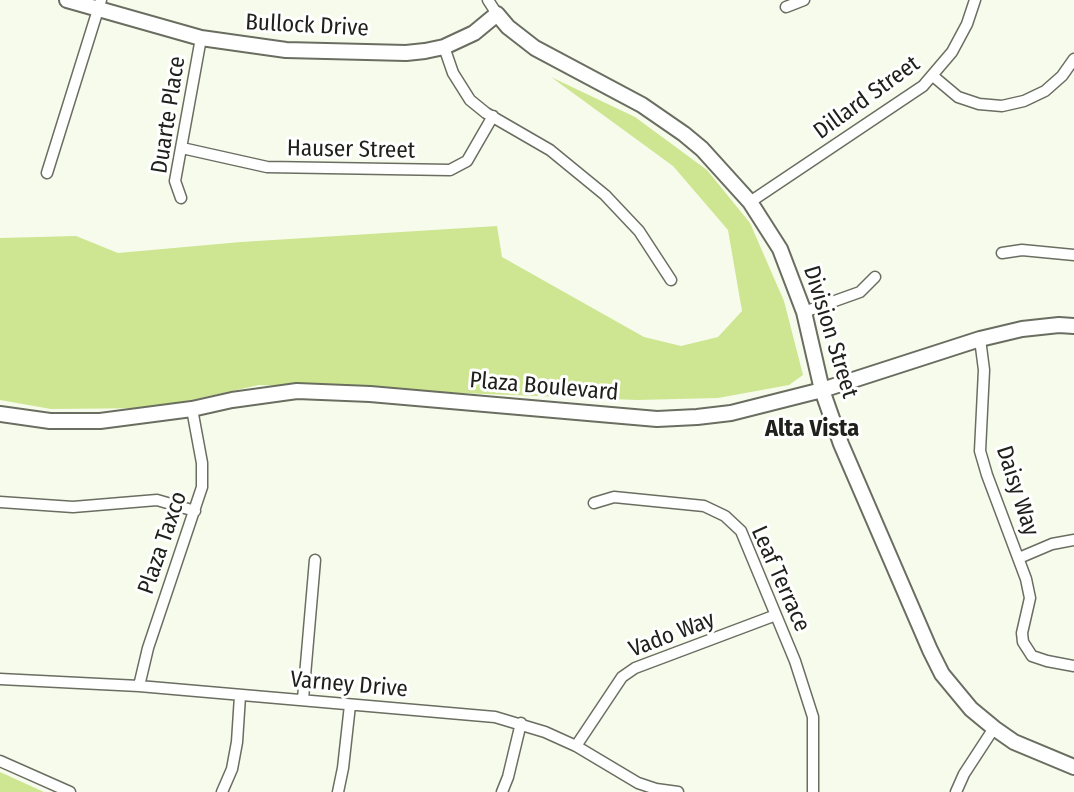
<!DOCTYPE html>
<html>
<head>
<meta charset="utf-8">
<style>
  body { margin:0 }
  canvas { display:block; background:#f6fbec }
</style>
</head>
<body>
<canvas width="1074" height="792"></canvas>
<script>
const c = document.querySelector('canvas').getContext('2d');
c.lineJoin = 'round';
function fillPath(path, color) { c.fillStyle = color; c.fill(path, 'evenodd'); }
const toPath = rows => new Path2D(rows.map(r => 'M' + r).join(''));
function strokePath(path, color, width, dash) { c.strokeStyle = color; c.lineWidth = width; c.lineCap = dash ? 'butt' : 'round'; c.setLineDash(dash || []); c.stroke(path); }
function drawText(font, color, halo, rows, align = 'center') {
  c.font = font + ' "Fira Sans Condensed",sans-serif'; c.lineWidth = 6; c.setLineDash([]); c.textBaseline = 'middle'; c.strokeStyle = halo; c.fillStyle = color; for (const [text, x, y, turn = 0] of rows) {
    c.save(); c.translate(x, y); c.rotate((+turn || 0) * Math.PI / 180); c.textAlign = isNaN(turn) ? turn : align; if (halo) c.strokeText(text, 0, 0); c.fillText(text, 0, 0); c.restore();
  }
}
const green = toPath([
  [551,77,635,117,707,170,750,223,784,301,803,375,789,385,718,398,637,400,259,385,155,408,51,409,0,400,0,238,76,236,118,253,241,242,497,226,502,257,644,337,681,346,718,337,742,311,728,230,673,166],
  [0,772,44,792,0,792]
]);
const street = toPath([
  [488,0,497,14],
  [786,7,804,0],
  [444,47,453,73,470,100,486,113,550,150,605,195,639,231,671,280],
  [933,76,958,97,979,104,1002,106,1024,101,1045,91,1062,76,1074,59],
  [182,148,267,167,450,170,467,161,493,116],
  [47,173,101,0],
  [181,198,175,181,201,38],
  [750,202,923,86,952,52,967,24,975,0],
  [1002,253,1022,250,1074,255],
  [804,312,860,292,875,277],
  [980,339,984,370,980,451,987,475,1026,579,1030,598,1022,633,1023,642,1032,656,1047,661,1074,666],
  [0,502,73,507,157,500,195,511],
  [594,503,614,497,704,506,725,516,741,531,795,661,813,717,813,792],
  [1019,558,1052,544,1074,540],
  [0,679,139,686,495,717,545,732,576,746,638,783,656,789,678,792],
  [139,686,148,648,202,487,202,463,192,409],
  [303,699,315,560],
  [576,746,622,677,635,668,776,615],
  [0,761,70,792],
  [222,792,232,769,237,742,240,696],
  [338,792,343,768,350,705],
  [502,792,508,777,521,723],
  [956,792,964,774,994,728]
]);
const secondary = toPath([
  [67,0,201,38,286,50,406,53,425,51,444,47,474,33,497,14,508,27,535,48,642,105,684,134,702,149,750,202,780,249,804,312,822,390,841,444,930,650,942,674,971,709,994,728,1014,742,1074,767],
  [0,414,50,421,100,421,192,409,232,400,297,391,370,394,657,419,697,417,731,413,822,390,980,339,1022,329,1059,325,1074,326]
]);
const streetNames = [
  ["Bullock Drive",307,26,3],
  ["Dillard Street",867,98,-36],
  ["Duarte Place",169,115,-81],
  ["Hauser Street",351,150,1],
  ["Division Street",830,332,73],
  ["Plaza Boulevard",544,387,5],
  ["Daisy Way",1017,491,72],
  ["Plaza Taxco",163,543,-71],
  ["Leaf Terrace",780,579,66],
  ["Vado Way",672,635,-21],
  ["Varney Drive",349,685,5]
];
const neighbourhoodNames = [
  ["Alta Vista",812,429]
];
fillPath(green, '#cee691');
strokePath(street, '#6a6e61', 13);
strokePath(secondary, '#6a6e61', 18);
strokePath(street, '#fff', 10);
strokePath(secondary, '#fff', 14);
drawText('23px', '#20211c', '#fff', streetNames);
drawText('bold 24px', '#20211c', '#fff', neighbourhoodNames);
</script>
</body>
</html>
